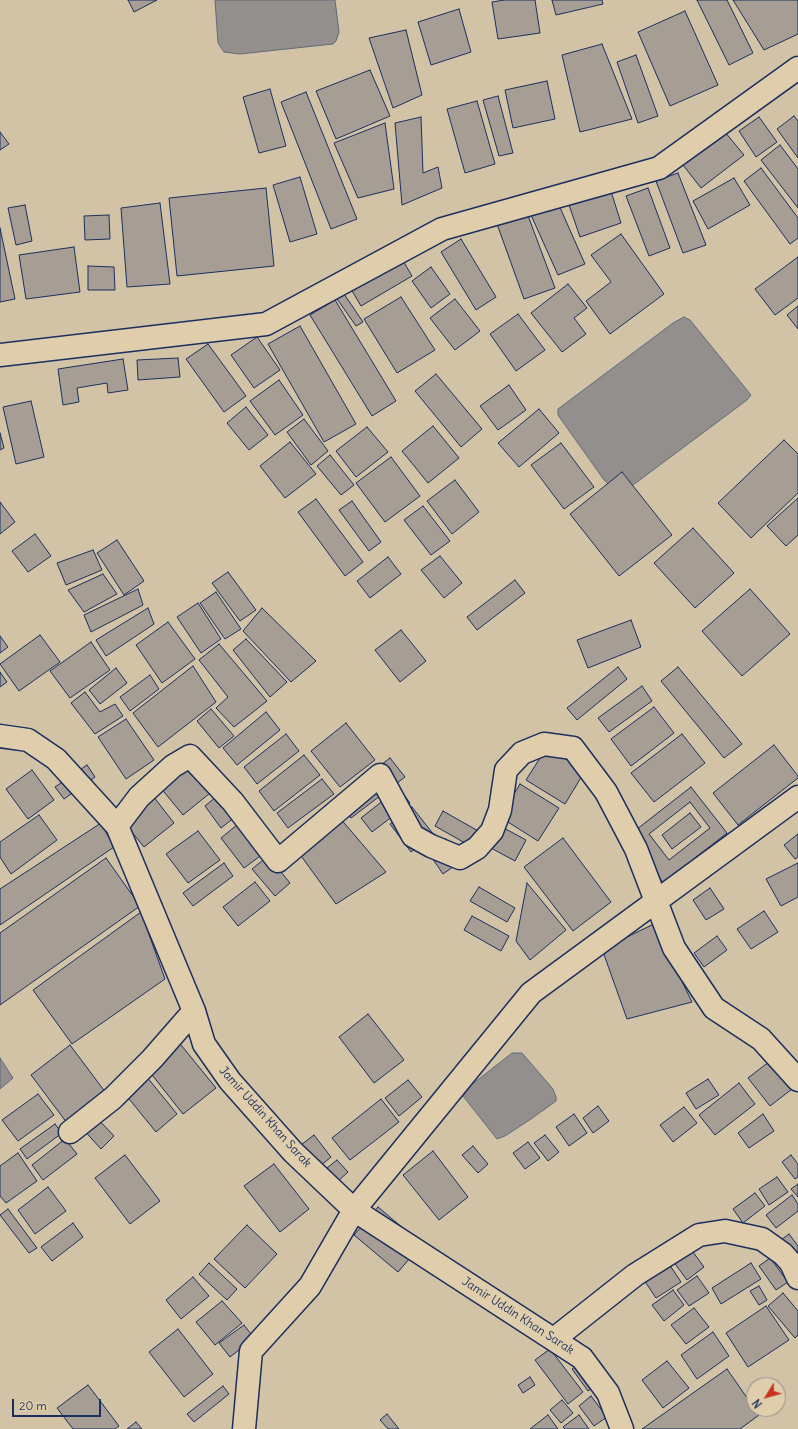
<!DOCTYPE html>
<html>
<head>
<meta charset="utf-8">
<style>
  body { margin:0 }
  #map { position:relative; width:798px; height:1429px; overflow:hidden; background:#d3c3a6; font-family:Delius,sans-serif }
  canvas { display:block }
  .north { position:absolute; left:746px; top:1377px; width:40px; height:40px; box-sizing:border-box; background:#dfcdab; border:1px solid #918e8c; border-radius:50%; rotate:233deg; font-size:11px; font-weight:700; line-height:16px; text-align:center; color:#1b2f5e }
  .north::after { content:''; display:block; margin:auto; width:14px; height:18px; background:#c8321e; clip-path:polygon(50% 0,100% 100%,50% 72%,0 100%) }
  .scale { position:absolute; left:12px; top:1399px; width:89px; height:18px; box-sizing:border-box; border:2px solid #1b2f5e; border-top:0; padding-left:5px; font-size:12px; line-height:14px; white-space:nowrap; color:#1b2f5e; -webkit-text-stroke:3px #dfcdab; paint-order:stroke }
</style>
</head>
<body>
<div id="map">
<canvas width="798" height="1429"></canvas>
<div class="north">N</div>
<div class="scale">20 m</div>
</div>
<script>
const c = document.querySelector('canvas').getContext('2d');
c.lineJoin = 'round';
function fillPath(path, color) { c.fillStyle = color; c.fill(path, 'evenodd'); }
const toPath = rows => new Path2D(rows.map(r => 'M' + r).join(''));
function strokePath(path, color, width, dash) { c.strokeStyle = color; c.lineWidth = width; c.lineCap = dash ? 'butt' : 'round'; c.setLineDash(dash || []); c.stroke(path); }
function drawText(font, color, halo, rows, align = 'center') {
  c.font = font + ' Delius,sans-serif'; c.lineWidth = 3; c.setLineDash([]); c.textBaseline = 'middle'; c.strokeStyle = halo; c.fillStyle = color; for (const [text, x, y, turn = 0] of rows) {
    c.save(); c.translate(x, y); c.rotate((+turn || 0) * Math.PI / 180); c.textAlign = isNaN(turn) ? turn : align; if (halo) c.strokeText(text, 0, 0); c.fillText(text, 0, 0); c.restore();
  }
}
const water = toPath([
  [215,0,335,0,339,32,336,41,333,44,240,54,224,52,218,43,215,0],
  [684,317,690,320,751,395,747,400,637,482,624,491,614,489,604,480,558,415,558,409,673,323,684,317],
  [512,1053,522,1053,553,1089,556,1097,556,1101,531,1119,505,1136,497,1139,463,1096,470,1086,512,1053],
  [0,1058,13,1078,0,1089,0,1058]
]);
const building = toPath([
  [128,0,157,0,134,12,128,0],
  [504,0,535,0,540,33,498,39,492,2,504,0],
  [552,0,602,0,603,4,556,15,552,0],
  [697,0,727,0,753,53,729,65,697,0],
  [733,0,798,0,798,34,764,50,733,0],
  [459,9,471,52,431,65,418,22,459,9],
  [685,11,718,85,670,106,638,32,685,11],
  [406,30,422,95,393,108,369,38,406,30],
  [602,44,632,119,580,132,562,55,602,44],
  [636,55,658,116,638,123,617,62,636,55],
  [370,70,390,116,336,139,316,91,370,70],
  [547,81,555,119,513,128,505,90,547,81],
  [270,89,286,146,259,153,243,97,270,89],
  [306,92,357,219,331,229,281,102,306,92],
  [498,96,513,153,499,156,483,100,498,96],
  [477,101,495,164,465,173,447,109,477,101],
  [794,116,798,121,798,158,777,129,794,116],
  [421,117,423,173,438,167,442,188,402,205,395,123,421,117],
  [759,117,777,142,756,157,739,131,759,117],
  [385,123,394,189,358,198,334,143,385,123],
  [0,132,9,144,0,150,0,132],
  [725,132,744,155,701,188,683,165,725,132],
  [780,145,798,169,798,208,761,160,780,145],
  [761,168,798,218,798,238,790,244,744,181,761,168],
  [678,173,706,245,683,253,656,181,678,173],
  [300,177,317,234,290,242,273,185,300,177],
  [734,178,750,205,708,229,693,201,734,178],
  [266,188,274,266,177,276,169,198,266,188],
  [610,188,621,223,580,237,568,202,610,188],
  [648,188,670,248,649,256,626,196,648,188],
  [160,203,170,284,127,287,121,208,160,203],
  [558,203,585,264,558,275,531,215,558,203],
  [25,205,32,241,16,245,8,208,25,205],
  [527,213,555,288,524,299,497,224,527,213],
  [109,215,110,239,85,240,84,216,109,215],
  [0,228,15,299,0,302,0,228],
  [621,234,664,294,610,334,586,301,611,282,591,255,621,234],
  [461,239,496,297,476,310,441,252,461,239],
  [74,247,80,292,26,299,19,255,74,247],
  [798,257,798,298,775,315,755,289,798,257],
  [402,259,412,276,361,306,351,289,402,259],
  [88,266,114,267,115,290,88,290,88,266],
  [431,267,450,294,431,308,412,281,431,267],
  [568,284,587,308,574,318,586,334,562,352,531,313,568,284],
  [342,291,363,322,356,326,335,296,342,291],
  [401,297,435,350,397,373,364,319,401,297],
  [455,299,480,331,455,350,430,318,455,299],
  [335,300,396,401,372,416,310,315,335,300],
  [798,306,798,329,787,315,798,306],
  [518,314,545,350,516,371,490,334,518,314],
  [300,326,356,424,324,442,268,344,300,326],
  [257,337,280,370,254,388,231,355,257,337],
  [208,344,246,396,224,412,186,359,208,344],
  [178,358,180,377,138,380,137,360,178,358],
  [123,359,128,390,108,393,107,383,77,388,79,402,63,405,58,369,123,359],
  [436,374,482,429,461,447,415,391,436,374],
  [279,380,303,415,275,435,250,401,279,380],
  [509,385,526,410,498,430,480,406,509,385],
  [31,401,44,457,16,464,3,407,31,401],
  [246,407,268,435,249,450,227,423,246,407],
  [539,409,559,433,519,467,498,443,539,409],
  [304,419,328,451,311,465,287,432,304,419],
  [433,426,459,458,428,483,402,451,433,426],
  [367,427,388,452,356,477,336,451,367,427],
  [0,433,4,448,0,450,0,433],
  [784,440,798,454,798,493,751,538,718,503,784,440],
  [290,442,316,474,285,498,260,466,290,442],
  [561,443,594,487,564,509,531,465,561,443],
  [330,455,354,485,341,495,317,466,330,455],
  [391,457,420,496,385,522,356,483,391,457],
  [622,472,672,535,619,576,570,514,622,472],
  [455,480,479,512,452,534,427,501,455,480],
  [798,498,798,535,786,546,767,526,798,498],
  [316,499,363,562,345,576,298,512,316,499],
  [352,501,381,542,369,551,339,510,352,501],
  [0,502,15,522,0,534,0,502],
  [423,506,450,541,431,555,404,520,423,506],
  [693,528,734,573,695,608,654,563,693,528],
  [35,534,51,556,28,572,12,551,35,534],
  [117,540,144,581,124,595,97,553,117,540],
  [93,550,102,570,66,585,57,563,93,550],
  [440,556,462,583,444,598,421,570,440,556],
  [388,557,401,574,370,598,357,581,388,557],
  [228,572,256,610,240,621,212,583,228,572],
  [103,574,117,594,84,612,68,590,103,574],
  [515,580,525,593,477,630,467,617,515,580],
  [138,589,143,605,91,632,84,615,138,589],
  [750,589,790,634,742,676,702,631,750,589],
  [216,592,241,629,225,639,200,603,216,592],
  [198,603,221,639,201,653,177,617,198,603],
  [148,608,154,624,106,656,96,640,148,608],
  [262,608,316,661,291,682,243,631,262,608],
  [631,620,641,647,588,668,577,640,631,620],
  [168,622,195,659,162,683,136,645,168,622],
  [401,630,426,661,400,682,375,650,401,630],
  [40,635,60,662,19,691,0,664,40,635],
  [0,636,8,647,0,653,0,636],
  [246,639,287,682,270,697,233,650,246,639],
  [91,642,110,670,70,698,50,671,91,642],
  [219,644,267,701,234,727,216,708,228,697,199,660,219,644],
  [193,666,216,702,158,747,133,713,193,666],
  [618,667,627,679,577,720,567,708,618,667],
  [678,667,742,744,724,758,661,681,678,667],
  [116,668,127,683,100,704,89,690,116,668],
  [0,672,7,682,0,687,0,672],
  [150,675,159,689,130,711,120,697,150,675],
  [642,686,652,701,609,732,598,718,642,686],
  [85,692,100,712,115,704,123,716,95,734,71,703,85,692],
  [654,707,674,733,631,766,611,739,654,707],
  [211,709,234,736,219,748,197,721,211,709],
  [266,712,280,730,237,765,223,748,266,712],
  [126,719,154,760,126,779,98,737,126,719],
  [346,723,375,760,340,787,311,751,346,723],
  [286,734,299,751,257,784,244,767,286,734],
  [682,734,705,763,654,802,631,773,682,734],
  [774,745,798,776,798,778,738,825,713,793,774,745],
  [547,747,585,771,565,804,526,780,547,747],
  [188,755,215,789,183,815,155,781,188,755],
  [304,755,320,775,274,811,259,791,304,755],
  [390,758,405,777,351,818,337,798,390,758],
  [87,765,95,777,64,799,55,787,87,765],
  [32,770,54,800,28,819,6,789,32,770],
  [322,779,334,794,288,828,277,813,322,779],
  [520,784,559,808,538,841,500,817,520,784],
  [691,787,727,833,663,883,632,833,691,787],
  [690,802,710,828,669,860,649,834,690,802],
  [399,788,410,803,372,832,361,818,399,788],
  [222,792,239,814,221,828,205,806,222,792],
  [153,796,174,823,144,847,122,820,153,796],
  [328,804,386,872,336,904,288,838,328,804],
  [412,807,434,835,411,852,390,824,412,807],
  [443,811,480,832,472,847,435,826,443,811],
  [690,813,701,827,672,849,662,835,690,813],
  [39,815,57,840,11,874,0,857,0,842,39,815],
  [243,820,267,851,244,868,221,838,243,820],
  [101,823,114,847,0,925,0,889,101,823],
  [502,827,526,840,515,861,491,848,502,827],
  [198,831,220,860,188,883,166,854,198,831],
  [798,834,798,857,795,859,784,845,798,834],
  [563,838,611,902,573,931,524,867,563,838],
  [446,839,461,861,443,874,428,852,446,839],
  [268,856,290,883,275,896,252,869,268,856],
  [106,858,140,906,0,1005,0,933,106,858],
  [224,863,233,876,193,906,183,893,224,863],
  [798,863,798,897,781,906,766,879,798,863],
  [255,882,270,901,238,926,223,907,255,882],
  [527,883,566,930,530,960,516,941,527,883],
  [479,887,515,908,507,922,470,901,479,887],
  [710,888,724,909,706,920,693,900,710,888],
  [764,911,778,932,751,949,737,929,764,911],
  [141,912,165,979,72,1044,33,990,141,912],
  [472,916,509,936,501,951,464,930,472,916],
  [654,924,692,1002,627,1019,602,949,654,924],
  [717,936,727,950,704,967,694,953,717,936],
  [368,1014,404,1060,374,1083,339,1037,368,1014],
  [177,1040,216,1088,183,1114,145,1066,177,1040],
  [70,1045,109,1097,70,1127,31,1075,70,1045],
  [774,1058,796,1086,770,1106,748,1078,774,1058],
  [142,1071,177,1114,156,1132,121,1089,142,1071],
  [708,1079,719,1095,696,1109,686,1093,708,1079],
  [408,1080,422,1097,399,1116,385,1098,408,1080],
  [739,1083,755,1104,715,1135,699,1115,739,1083],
  [38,1094,54,1115,18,1141,2,1120,38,1094],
  [381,1099,399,1122,350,1160,332,1138,381,1099],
  [598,1106,609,1121,593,1133,583,1118,598,1106],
  [684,1107,697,1123,673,1142,660,1125,684,1107],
  [574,1114,587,1133,569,1146,556,1127,574,1114],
  [763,1114,774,1131,749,1148,738,1133,763,1114],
  [95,1116,114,1136,101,1149,82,1128,95,1116],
  [55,1124,62,1133,27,1159,20,1149,55,1124],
  [314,1135,331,1157,314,1171,297,1148,314,1135],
  [545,1135,559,1152,548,1161,534,1143,545,1135],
  [65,1139,77,1154,43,1180,32,1165,65,1139],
  [528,1142,540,1158,525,1169,513,1153,528,1142],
  [473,1146,488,1164,478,1173,462,1155,473,1146],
  [433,1151,468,1197,439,1220,403,1175,433,1151],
  [18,1153,37,1181,6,1203,0,1196,0,1166,18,1153],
  [125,1155,160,1201,130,1224,95,1178,125,1155],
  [791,1155,798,1164,798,1177,795,1179,782,1162,791,1155],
  [337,1160,348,1172,338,1181,327,1168,337,1160],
  [274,1164,309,1209,280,1232,244,1186,274,1164],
  [777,1177,788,1192,769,1205,759,1189,777,1177],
  [798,1184,798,1197,791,1189,798,1184],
  [48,1187,66,1211,35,1234,18,1210,48,1187],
  [755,1193,765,1206,743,1223,733,1209,755,1193],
  [792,1195,798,1204,798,1211,776,1228,766,1215,792,1195],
  [378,1207,422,1244,398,1272,354,1235,378,1207],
  [8,1209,37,1248,29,1253,0,1215,8,1209],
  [73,1223,83,1237,52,1261,41,1247,73,1223],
  [247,1225,277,1254,245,1288,214,1259,247,1225],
  [789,1234,798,1246,798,1264,778,1242,789,1234],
  [690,1248,704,1267,687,1280,673,1261,690,1248],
  [770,1258,788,1282,776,1290,759,1266,770,1258],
  [667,1261,681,1282,656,1298,642,1277,667,1261],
  [209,1263,237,1289,227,1300,199,1274,209,1263],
  [751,1263,761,1279,721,1304,712,1288,751,1263],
  [697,1276,709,1293,689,1306,677,1290,697,1276],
  [193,1277,209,1296,181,1319,166,1300,193,1277],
  [759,1286,767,1300,759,1305,750,1291,759,1286],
  [673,1290,684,1305,664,1321,652,1305,673,1290],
  [783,1293,798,1311,798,1335,795,1338,768,1306,783,1293],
  [222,1301,242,1323,215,1345,196,1322,222,1301],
  [766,1306,789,1340,748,1367,726,1333,766,1306],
  [694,1308,709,1327,686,1344,671,1325,694,1308],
  [244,1325,254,1338,230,1357,219,1343,244,1325],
  [178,1329,213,1374,184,1397,149,1352,178,1329],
  [713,1332,729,1356,697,1379,681,1355,713,1332],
  [550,1349,583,1392,568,1404,535,1360,550,1349],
  [667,1361,689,1388,663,1408,642,1380,667,1361],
  [579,1364,595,1386,588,1391,572,1369,579,1364],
  [727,1369,759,1415,740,1429,642,1429,727,1369],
  [530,1377,535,1385,523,1393,518,1385,530,1377],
  [88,1385,119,1426,115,1429,73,1429,57,1408,88,1385],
  [223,1386,229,1394,194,1422,187,1414,223,1386],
  [591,1396,607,1417,594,1426,579,1406,591,1396],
  [562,1400,573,1413,561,1423,550,1410,562,1400],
  [387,1414,399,1429,388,1429,380,1420,387,1414],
  [548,1415,558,1429,530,1429,548,1415],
  [579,1415,589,1429,565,1429,563,1427,579,1415],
  [136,1422,142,1429,127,1429,136,1422]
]);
const minor = toPath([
  [0,736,28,740,56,759,117,826,194,1011,204,1044,230,1081,293,1152,354,1210,582,1358,608,1393,622,1429],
  [117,826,139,797,173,766,190,756,233,802,278,861,380,775,413,836,431,846,460,858,477,848,492,831,500,810,506,770,522,753,544,744,573,748,606,792,636,849,674,948,714,1008,761,1039,798,1080],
  [70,1132,113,1098,152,1059,194,1011],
  [554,1339,635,1275,699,1235,725,1231,762,1239,783,1254,791,1263,798,1278],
  [244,1429,251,1351,310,1286,354,1210,531,993,798,797]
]);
const major = toPath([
  [0,355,266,324,442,229,659,168,798,68]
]);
const streetNames = [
  ["Jamir Uddin Khan Sarak",265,1117,48],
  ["Jamir Uddin Khan Sarak",518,1316,33]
];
fillPath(water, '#928f8d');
strokePath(water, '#62697a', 1);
fillPath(building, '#a69e95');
strokePath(building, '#1b2f5e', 1);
strokePath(minor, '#1b2f5e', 25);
strokePath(major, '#1b2f5e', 25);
strokePath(minor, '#dfcdab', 22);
strokePath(major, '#dfcdab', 22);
drawText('12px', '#1b2f5e', '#dfcdab', streetNames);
</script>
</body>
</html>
